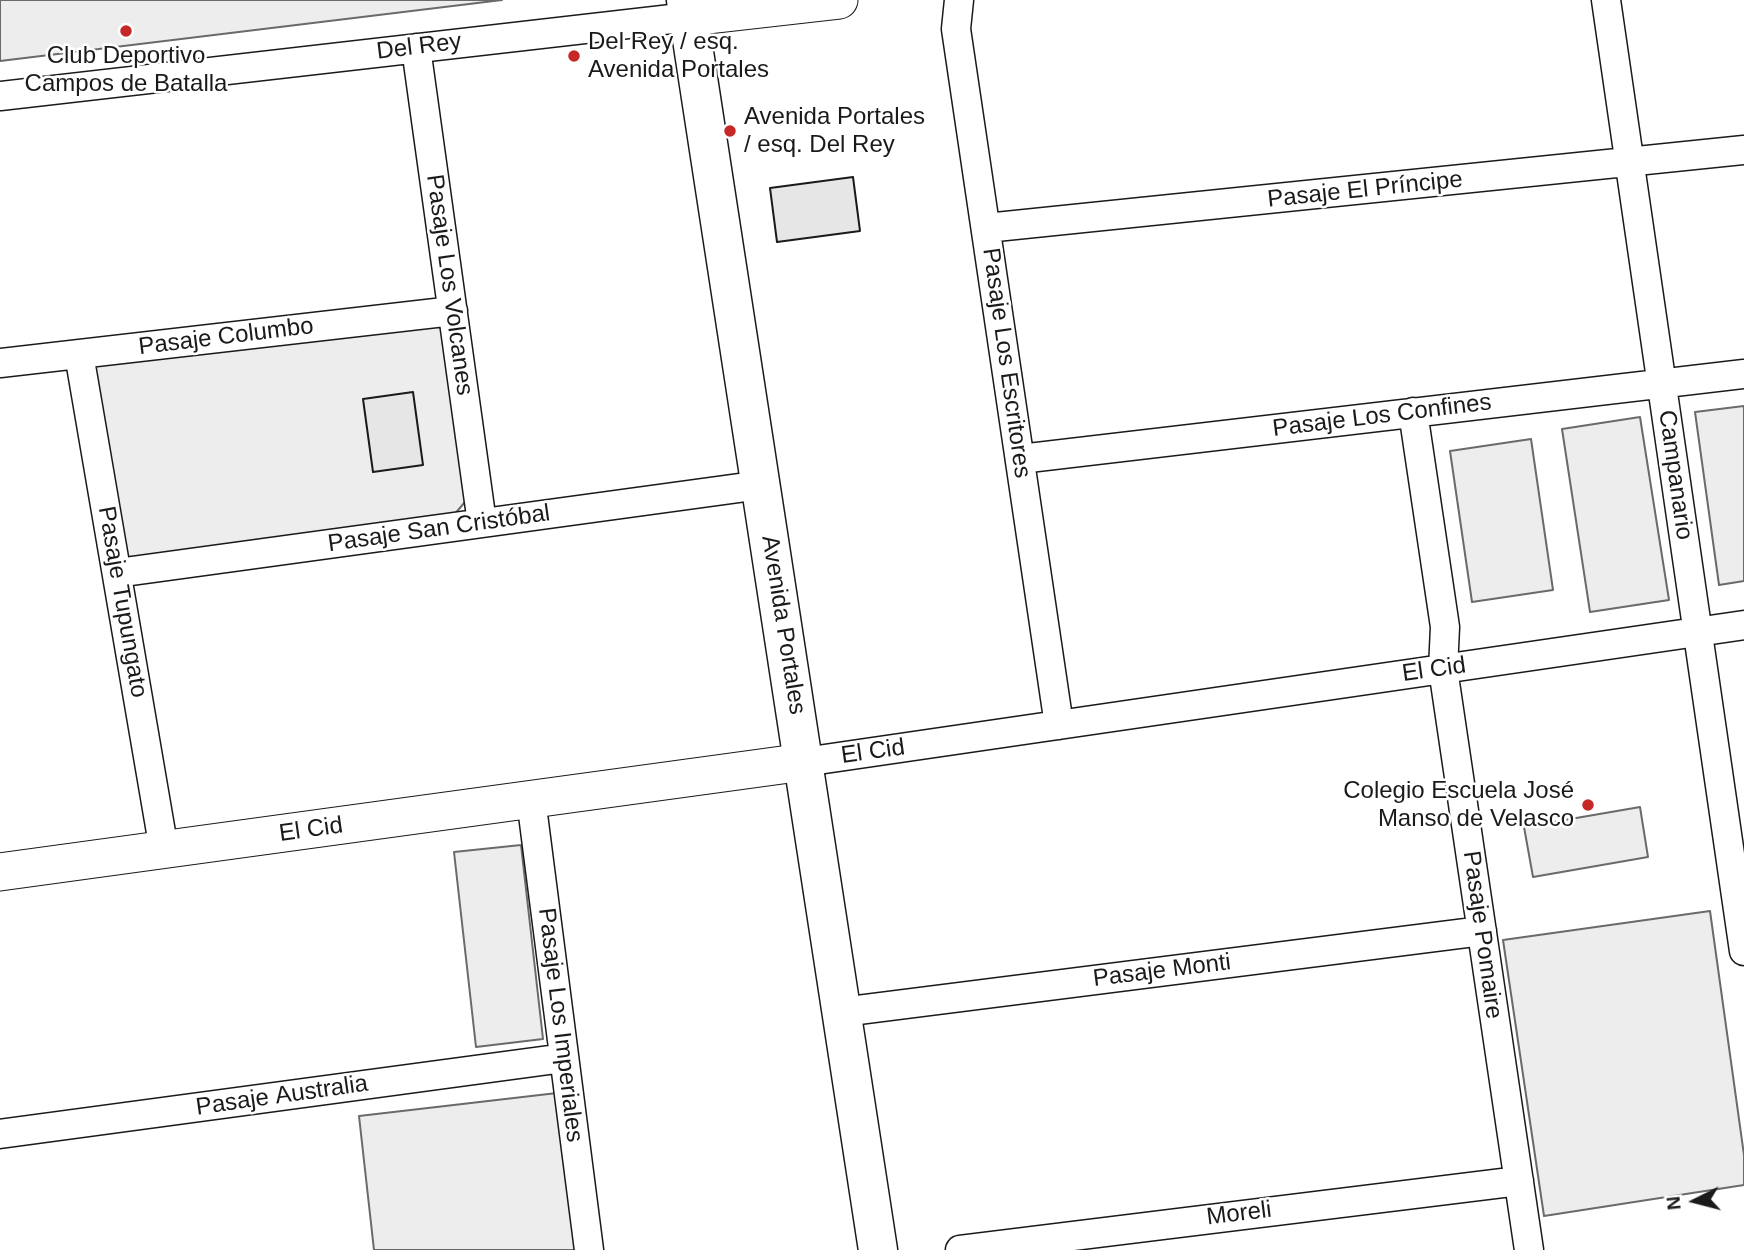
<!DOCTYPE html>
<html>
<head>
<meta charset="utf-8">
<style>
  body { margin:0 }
  #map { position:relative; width:1744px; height:1250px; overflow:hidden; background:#fff; font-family:Helvetica,sans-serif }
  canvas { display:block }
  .north { position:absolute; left:1660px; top:1166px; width:70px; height:70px; -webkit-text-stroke:5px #fff; paint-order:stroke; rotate:264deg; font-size:19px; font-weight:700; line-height:28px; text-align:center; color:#1a1a1a }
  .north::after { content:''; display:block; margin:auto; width:24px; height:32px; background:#1a1a1a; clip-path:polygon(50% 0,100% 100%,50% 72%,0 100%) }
</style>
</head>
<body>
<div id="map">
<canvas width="1744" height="1250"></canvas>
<div class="north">N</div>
</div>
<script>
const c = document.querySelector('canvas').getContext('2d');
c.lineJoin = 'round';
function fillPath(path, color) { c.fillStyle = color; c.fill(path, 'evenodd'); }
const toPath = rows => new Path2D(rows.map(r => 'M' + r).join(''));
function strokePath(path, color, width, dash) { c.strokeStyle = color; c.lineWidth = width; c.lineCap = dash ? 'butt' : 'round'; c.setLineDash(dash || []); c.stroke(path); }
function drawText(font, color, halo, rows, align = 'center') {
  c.font = font + ' Helvetica,sans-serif'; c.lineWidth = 5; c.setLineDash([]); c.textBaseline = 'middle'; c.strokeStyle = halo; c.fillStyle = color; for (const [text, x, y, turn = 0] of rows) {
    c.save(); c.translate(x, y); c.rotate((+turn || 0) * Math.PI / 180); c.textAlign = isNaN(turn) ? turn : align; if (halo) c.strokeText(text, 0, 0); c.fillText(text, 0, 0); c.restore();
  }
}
const built = toPath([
  [0,0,502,0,0,61,0,0],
  [429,322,445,329,465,502,453,516,130,562,122,558,93,365,429,322],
  [1744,406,1744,581,1719,585,1695,412,1744,406],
  [1640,417,1669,600,1590,612,1562,429,1640,417],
  [1531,439,1553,590,1472,602,1450,451,1531,439],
  [1640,807,1648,857,1533,877,1524,827,1640,807],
  [521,845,543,1039,476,1047,454,852,521,845],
  [1710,911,1744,1155,1744,1185,1544,1216,1503,940,1710,911],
  [557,1093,575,1250,374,1250,359,1116,557,1093]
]);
const building = toPath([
  [853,177,860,231,777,242,770,188,853,177],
  [413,392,423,465,373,472,363,399,413,392]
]);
const minor = toPath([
  [959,0,956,29,1059,725],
  [1606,0,1744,951],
  [416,48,482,523],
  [0,96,689,17],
  [986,228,1744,150],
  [79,354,164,850],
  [0,363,453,311],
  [1413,412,1445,627,1443,669,1529,1250],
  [1020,459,1744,374],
  [117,573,761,485],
  [804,762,1744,625],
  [531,799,589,1250],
  [842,1012,1482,931],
  [0,1134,564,1058],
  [960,1250,1519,1181]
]);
const tertiary = toPath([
  [689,17,839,0],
  [0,872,804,762]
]);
const secondary = toPath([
  [686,0,878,1250]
]);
const markers = [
  [126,31,7,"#c62828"],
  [574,56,7,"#c62828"],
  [730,131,7,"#c62828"],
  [1588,805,7,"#c62828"]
];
const poiNames = [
  ["Del Rey / esq.",588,42],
  ["Avenida Portales",588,70],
  ["Club Deportivo",126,56,"center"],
  ["Campos de Batalla",126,84,"center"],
  ["Avenida Portales",744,117],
  ["/ esq. Del Rey",744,145],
  ["Colegio Escuela José",1574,791,"right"],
  ["Manso de Velasco",1574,819,"right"]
];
const streetNames = [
  ["Del Rey",419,47,-7],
  ["Pasaje El Príncipe",1365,190,-6],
  ["Pasaje Los Volcanes",449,285,82],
  ["Pasaje Columbo",226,337,-7],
  ["Pasaje Los Escritores",1006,363,82],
  ["Pasaje Los Confines",1382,416,-7],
  ["Campanario",1675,475,82],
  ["Pasaje San Cristóbal",439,529,-8],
  ["Pasaje Tupungato",122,602,80],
  ["Avenida Portales",783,625,81],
  ["El Cid",1434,670,-8],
  ["El Cid",873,752,-8],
  ["El Cid",311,830,-8],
  ["Pasaje Pomaire",1482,935,82],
  ["Pasaje Monti",1162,971,-7],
  ["Pasaje Los Imperiales",560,1025,83],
  ["Pasaje Australia",282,1096,-8],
  ["Moreli",1239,1214,-7]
];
fillPath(built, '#ededed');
strokePath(built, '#6a6a6a', 2);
fillPath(building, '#e6e6e6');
strokePath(building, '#1a1a1a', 2);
strokePath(minor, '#1a1a1a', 31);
strokePath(tertiary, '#1a1a1a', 39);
strokePath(secondary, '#1a1a1a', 41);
strokePath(minor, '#fff', 28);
strokePath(tertiary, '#fff', 37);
strokePath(secondary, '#fff', 38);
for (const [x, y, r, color] of markers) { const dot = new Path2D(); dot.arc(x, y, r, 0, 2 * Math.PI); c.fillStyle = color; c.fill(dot); strokePath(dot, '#fff', 2.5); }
drawText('24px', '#1a1a1a', '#fff', poiNames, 'left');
drawText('24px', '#1a1a1a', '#fff', streetNames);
</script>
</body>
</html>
